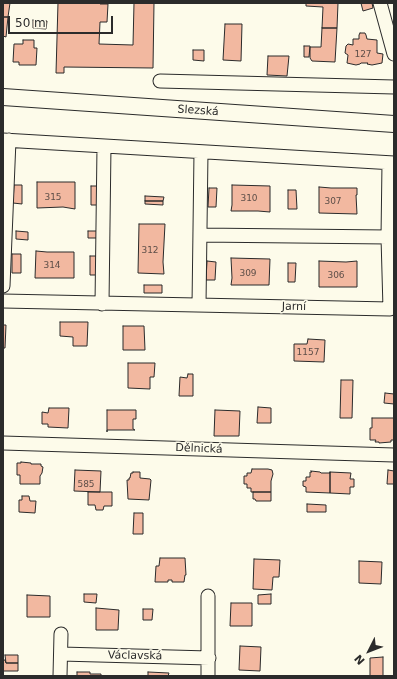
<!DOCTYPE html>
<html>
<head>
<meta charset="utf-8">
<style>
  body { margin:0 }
  #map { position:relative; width:397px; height:679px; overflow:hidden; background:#fdfbea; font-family:"DejaVu Sans",sans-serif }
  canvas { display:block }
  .frame { position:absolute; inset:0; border:4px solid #2b2b2b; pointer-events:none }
  .north { position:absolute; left:349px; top:631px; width:40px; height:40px; -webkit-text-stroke:3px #fdfbea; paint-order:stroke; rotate:228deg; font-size:11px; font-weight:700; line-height:16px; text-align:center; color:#2b2b2b }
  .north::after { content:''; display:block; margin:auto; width:14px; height:18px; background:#2b2b2b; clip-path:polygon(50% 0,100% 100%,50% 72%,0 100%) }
  .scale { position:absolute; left:8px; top:16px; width:105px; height:18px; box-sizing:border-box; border:2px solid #2b2b2b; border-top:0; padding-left:5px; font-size:12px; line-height:14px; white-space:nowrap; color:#2b2b2b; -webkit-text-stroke:3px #fdfbea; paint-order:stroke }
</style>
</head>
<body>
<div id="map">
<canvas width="397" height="679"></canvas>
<div class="frame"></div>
<div class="north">N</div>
<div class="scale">50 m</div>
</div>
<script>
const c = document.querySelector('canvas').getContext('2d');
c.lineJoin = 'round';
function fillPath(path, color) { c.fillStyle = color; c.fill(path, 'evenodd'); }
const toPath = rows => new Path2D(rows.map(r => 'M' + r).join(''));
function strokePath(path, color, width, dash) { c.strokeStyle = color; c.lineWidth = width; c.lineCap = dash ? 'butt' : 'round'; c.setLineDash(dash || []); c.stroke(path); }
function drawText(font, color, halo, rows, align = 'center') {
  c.font = font + ' "DejaVu Sans",sans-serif'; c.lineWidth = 3; c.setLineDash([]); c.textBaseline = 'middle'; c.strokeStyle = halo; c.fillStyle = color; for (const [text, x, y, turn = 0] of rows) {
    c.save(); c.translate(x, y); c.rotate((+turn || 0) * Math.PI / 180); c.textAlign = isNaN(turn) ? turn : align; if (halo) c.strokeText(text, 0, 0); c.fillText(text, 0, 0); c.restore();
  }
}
const building = toPath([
  [3,3,10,3,8,17,3,17,3,3],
  [58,3,100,3,100,4,108,4,107,22,100,22,99,44,133,45,134,3,154,3,153,68,64,67,64,73,56,73,58,3],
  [306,3,338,3,337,28,322,28,323,7,306,6,306,3],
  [361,3,372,3,373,8,363,11,361,3],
  [3,17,8,17,6,37,3,36,3,17],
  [33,20,47,21,46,29,33,28,33,20],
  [225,24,242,24,241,61,223,60,225,24],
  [322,28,337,28,335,62,312,61,310,58,310,47,321,47,322,28],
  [360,33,365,33,366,35,367,39,377,40,377,53,383,54,382,63,372,65,367,64,368,63,361,63,360,64,356,65,347,63,348,55,345,53,346,46,348,44,353,45,353,39,359,39,359,35,360,33],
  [23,40,34,40,34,48,37,48,36,65,19,65,19,62,13,62,14,44,23,44,23,40],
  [304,46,310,46,309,57,304,57,304,46],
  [193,50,204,50,204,61,193,60,193,50],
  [268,56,289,56,287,76,267,75,268,56],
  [37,182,75,182,75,209,63,207,37,208,37,182],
  [14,185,22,185,22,204,13,203,14,185],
  [232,185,270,186,270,212,258,211,231,211,232,205,232,185],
  [91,186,100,186,99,205,91,205,91,186],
  [319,187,331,188,357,188,357,195,356,195,357,214,319,213,319,187],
  [209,188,217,188,216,207,208,207,209,188],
  [288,190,296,190,297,209,288,209,288,190],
  [145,196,164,197,163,201,145,201,145,196],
  [145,201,163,201,163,205,145,204,145,201],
  [139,224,165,224,163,262,164,274,138,273,139,224],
  [16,231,28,232,28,240,16,239,16,231],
  [88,231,97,231,97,238,88,238,88,231],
  [36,251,47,252,74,252,74,278,35,278,36,251],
  [12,254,21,254,21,273,12,273,12,254],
  [90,256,99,256,98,275,90,275,90,256],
  [231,258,270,259,269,285,231,285,232,278,231,258],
  [207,261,216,262,215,280,206,280,207,261],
  [319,261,346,262,357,261,357,287,319,287,319,261],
  [288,263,296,263,295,282,288,282,288,263],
  [144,285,162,285,162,293,144,293,144,285],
  [60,322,88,322,87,346,73,346,73,337,60,336,60,322],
  [3,325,6,325,5,348,3,348,3,325],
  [123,326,144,326,145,350,123,350,123,326],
  [308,339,325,340,324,362,294,361,294,344,307,344,308,339],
  [128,363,155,363,154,377,150,377,150,389,128,388,128,363],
  [188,374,193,374,193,396,179,396,180,377,187,378,188,374],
  [341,380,353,380,352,418,340,418,341,380],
  [385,393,394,394,394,404,384,403,385,393],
  [258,407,271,408,271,423,257,423,258,407],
  [49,408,69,408,68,428,48,427,48,424,42,424,42,412,48,413,49,408],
  [107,410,136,410,136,419,133,419,133,429,135,430,107,430,107,432,107,410],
  [215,410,240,411,239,436,214,436,215,410],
  [372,418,394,418,394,440,391,440,391,442,379,443,379,442,375,442,376,440,370,440,370,428,372,428,372,418],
  [21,462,31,463,31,464,41,464,41,466,43,467,42,473,40,476,40,484,20,484,20,475,17,475,17,463,21,463,21,462],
  [252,469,268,469,272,470,273,474,271,481,271,492,251,492,251,488,247,488,247,484,244,484,244,476,247,476,247,473,251,473,252,469],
  [75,470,101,471,100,492,74,491,75,470],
  [388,470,394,471,394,484,387,484,388,470],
  [311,471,320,472,321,473,330,473,330,472,330,493,306,492,306,487,303,486,303,481,306,481,306,477,310,477,310,472,312,472,311,471],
  [133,472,140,472,140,478,150,479,151,480,149,500,128,499,127,480,129,480,129,478,130,478,131,473,133,473,133,472],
  [330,472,351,473,350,479,354,479,354,487,350,487,350,494,330,493,330,472],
  [88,492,112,492,112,506,104,506,103,510,96,510,95,505,88,505,88,492],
  [253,492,271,492,271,501,256,501,255,499,253,499,253,492],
  [22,496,29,496,30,501,36,501,35,513,19,512,19,500,22,500,22,496],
  [307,504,326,505,326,512,307,512,307,504],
  [134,513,143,513,143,534,133,534,134,513],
  [160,558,185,558,186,575,185,575,184,582,172,582,172,580,168,580,168,582,155,582,156,566,159,566,160,558],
  [254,559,280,560,279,577,273,577,272,590,253,589,254,559],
  [359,561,382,562,381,584,359,583,359,561],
  [84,594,97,594,96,603,84,602,84,594],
  [271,594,271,604,258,604,258,595,271,594],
  [27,595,50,596,50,617,27,617,27,595],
  [231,603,252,603,252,626,230,626,231,603],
  [96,608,119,610,118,630,96,630,96,608],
  [143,609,153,609,152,620,143,620,143,609],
  [240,646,261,647,260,671,239,670,240,646],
  [5,655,18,655,18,663,6,663,5,655],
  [383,657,383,676,370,676,370,658,383,657],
  [3,660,5,660,6,663,18,663,18,671,3,671,3,660],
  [77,672,90,672,90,674,101,674,101,676,77,676,77,672],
  [148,672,169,673,168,676,148,676,148,672]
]);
const minor = toPath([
  [380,3,394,54],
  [160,81,394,87],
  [3,140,394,163],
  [200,235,388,237],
  [3,286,9,140],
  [3,301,390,309,388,237,389,163],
  [102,304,104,146],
  [199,305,201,152],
  [3,443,394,455],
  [61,654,209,658],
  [60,676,61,634],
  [208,676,208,596]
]);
const tertiary = toPath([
  [3,97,394,124]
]);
const numberNames = [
  ["127",363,55],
  ["315",53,198],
  ["310",249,199],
  ["307",333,202],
  ["312",150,251],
  ["314",52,266],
  ["309",248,274],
  ["306",336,276],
  ["1157",308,353],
  ["585",86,485]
];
const streetNames = [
  ["Slezská",198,111,4],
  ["Jarní",294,307,1],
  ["Dělnická",199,449,2],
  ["Václavská",135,656,1]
];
fillPath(building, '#f2b8a0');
strokePath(building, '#2b2b2b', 1);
strokePath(minor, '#2b2b2b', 15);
strokePath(tertiary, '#2b2b2b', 18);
strokePath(minor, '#fdfbea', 13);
strokePath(tertiary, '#fdfbea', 16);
drawText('9px', '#5d4e48', null, numberNames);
drawText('11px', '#2b2b2b', '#fdfbea', streetNames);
</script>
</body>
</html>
